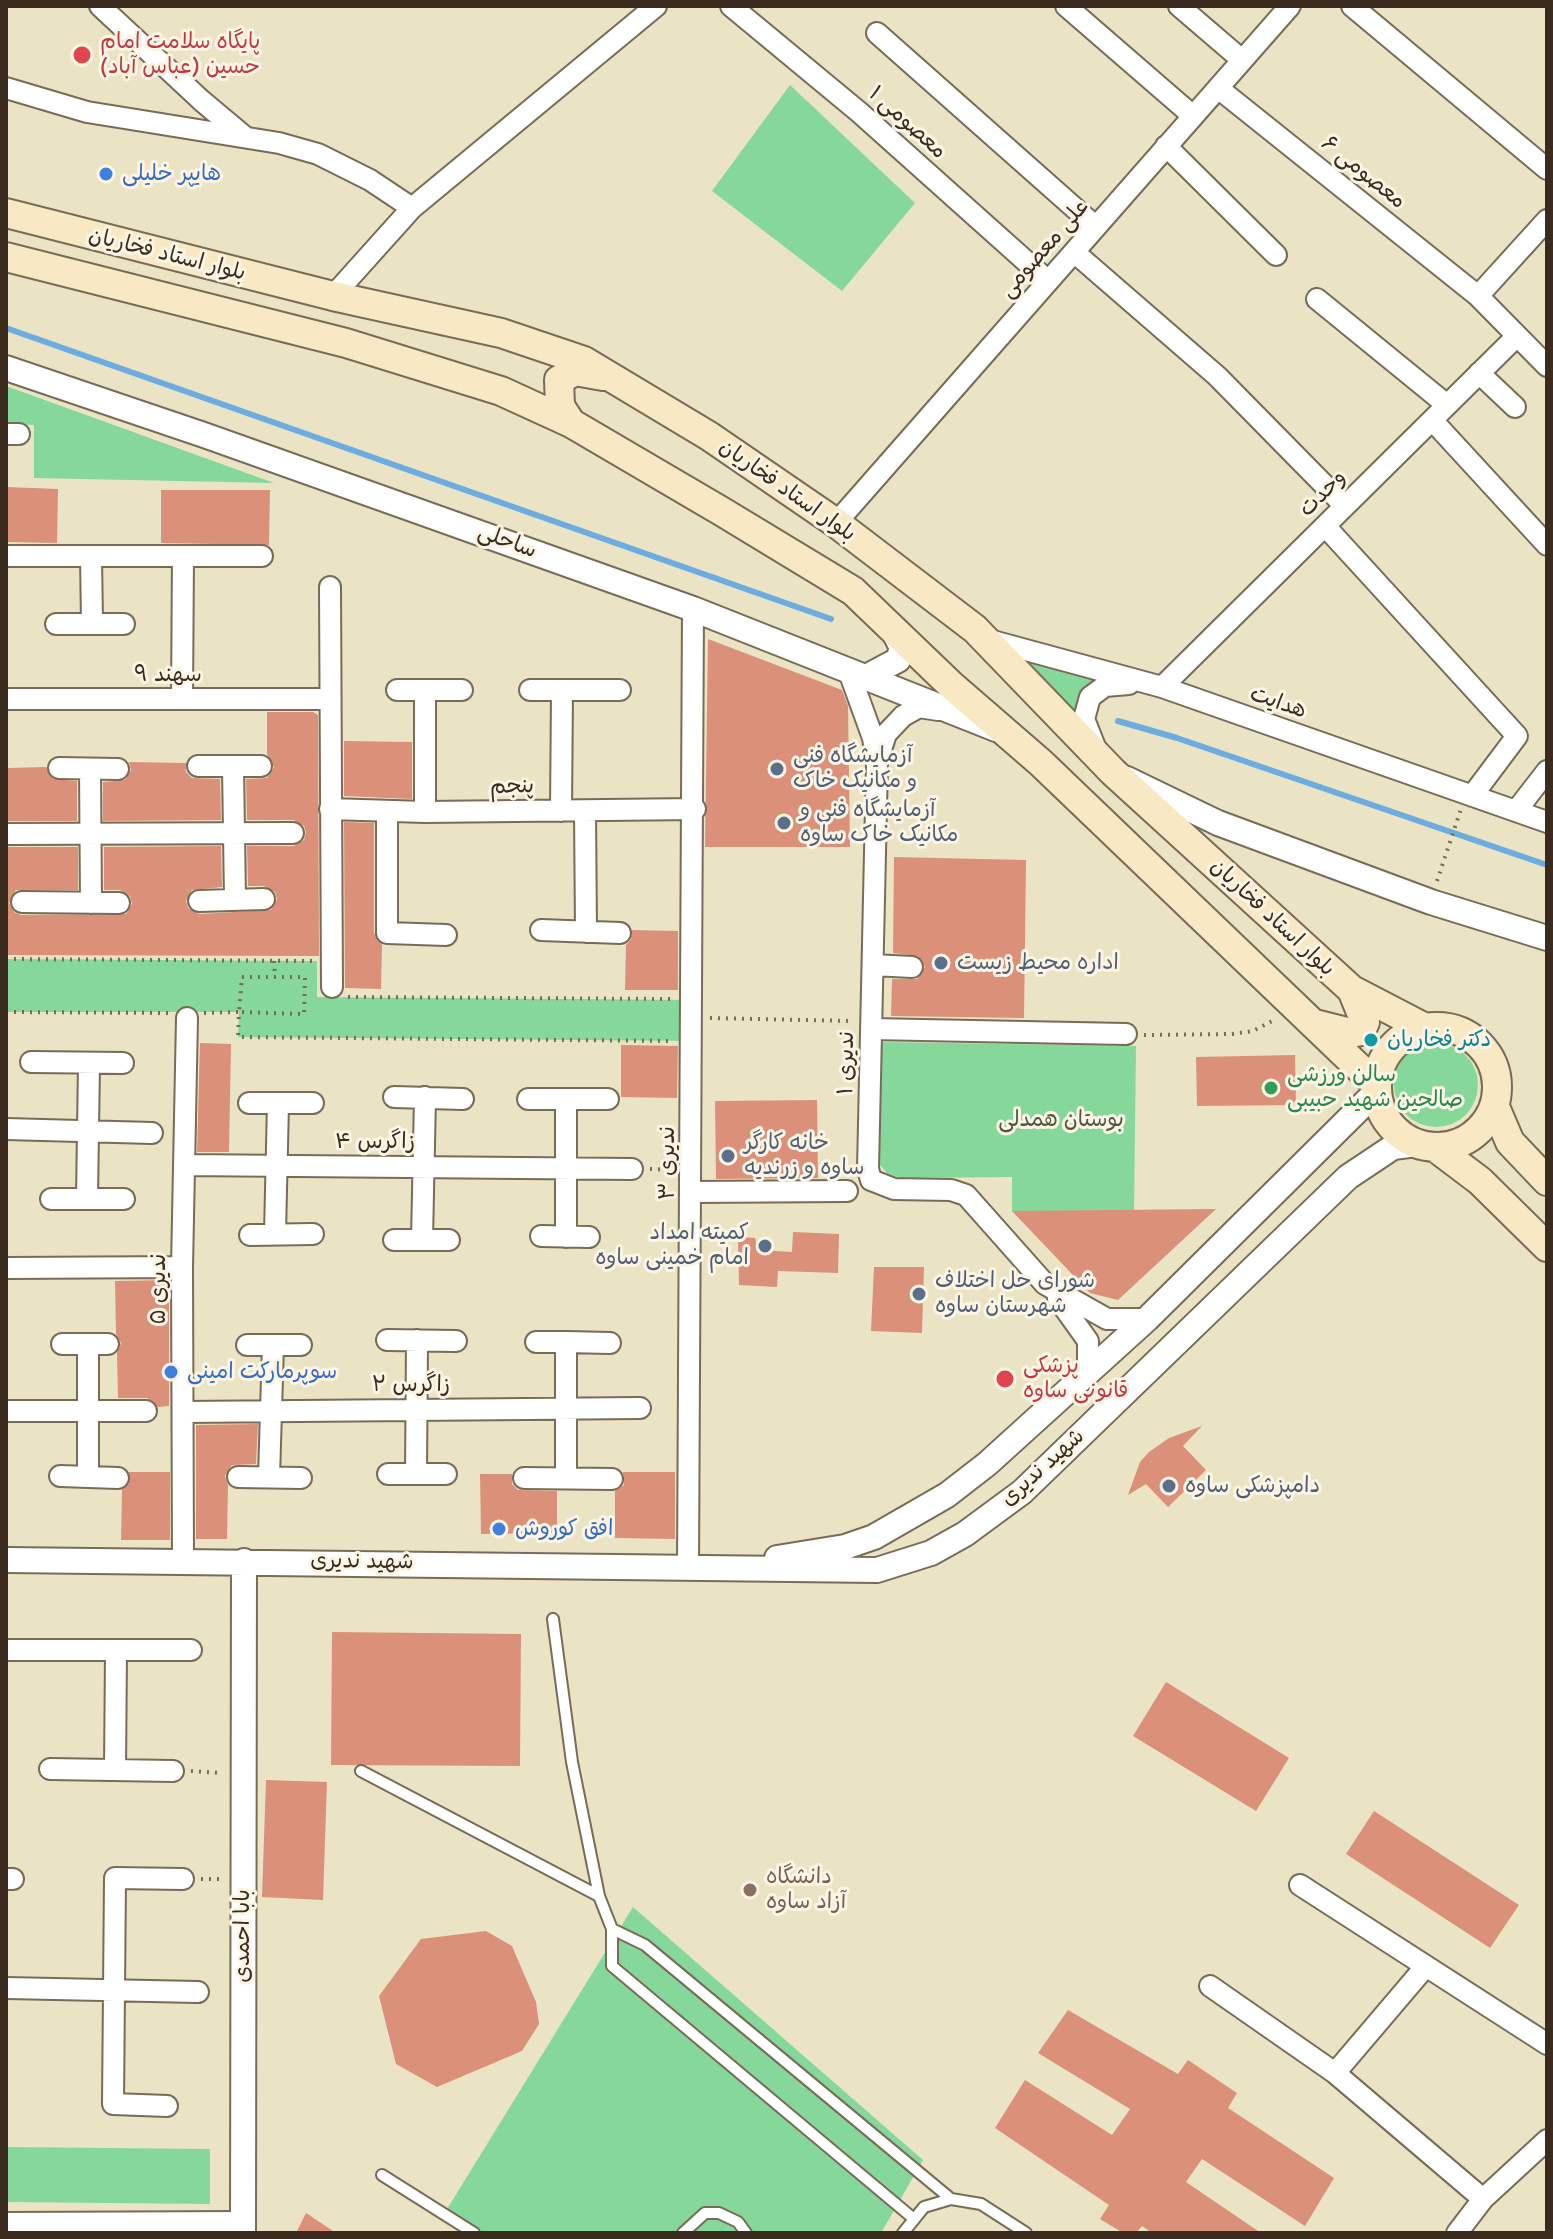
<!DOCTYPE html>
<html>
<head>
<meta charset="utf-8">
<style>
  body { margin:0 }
  #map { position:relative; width:1553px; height:2239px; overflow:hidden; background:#eae4c4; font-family:"Balsamiq Sans",sans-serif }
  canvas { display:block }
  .frame { position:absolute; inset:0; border:8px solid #3b2a1e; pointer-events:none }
</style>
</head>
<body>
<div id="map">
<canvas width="1553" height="2239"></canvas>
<div class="frame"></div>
</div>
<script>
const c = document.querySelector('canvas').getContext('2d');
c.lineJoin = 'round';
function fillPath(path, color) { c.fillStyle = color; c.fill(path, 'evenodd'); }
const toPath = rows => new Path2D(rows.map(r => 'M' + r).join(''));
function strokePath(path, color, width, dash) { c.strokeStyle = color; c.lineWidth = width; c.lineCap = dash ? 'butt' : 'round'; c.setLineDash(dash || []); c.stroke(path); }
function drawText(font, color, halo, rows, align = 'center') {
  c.font = font + ' "Balsamiq Sans","Playpen Sans Arabic",sans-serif'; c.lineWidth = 6; c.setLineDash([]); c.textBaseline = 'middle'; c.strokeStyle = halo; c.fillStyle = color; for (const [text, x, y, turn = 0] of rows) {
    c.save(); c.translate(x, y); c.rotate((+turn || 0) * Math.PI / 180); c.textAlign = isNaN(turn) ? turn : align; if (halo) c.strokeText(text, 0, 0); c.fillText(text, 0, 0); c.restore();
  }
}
const green = toPath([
  [790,85,915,203,842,291,712,191],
  [6,386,274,483,34,478,34,425,6,424],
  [1022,658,1102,677,1080,692,1078,718],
  [6,959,317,961,317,997,693,1000,693,1041,238,1037,239,1012,6,1012],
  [881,1042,1136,1046,1134,1211,1012,1211,1012,1177,902,1178,888,1174,879,1164],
  '1394 1085a42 42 0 1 1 84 0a42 42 0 1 1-84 0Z',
  [633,1907,923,2160,881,2233,476,2233,444,2214],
  [6,2147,210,2149,210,2204,6,2202]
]);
const stream = toPath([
  [6,328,831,619],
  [1118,721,1177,738,1547,865]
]);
const building = toPath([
  [6,487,58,489,57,543,6,542],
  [161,490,270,490,269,545,161,543],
  [708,639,842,690,848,706,850,847,705,847],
  [267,712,313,712,318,715,319,956,6,955,6,847,78,847,78,890,16,890,9,903,15,913,21,915,126,914,132,904,130,896,120,890,104,890,104,847,221,846,222,887,192,890,186,901,188,908,199,914,271,910,277,899,275,892,264,886,248,886,247,846,294,846,304,840,306,832,304,826,294,820,247,820,246,779,267,778,274,767,267,754],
  [344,741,412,742,412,799,344,796],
  [129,762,186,763,186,772,192,778,220,779,221,820,103,821,103,782,125,780,131,770],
  [46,767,53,779,77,781,77,821,8,821,7,768],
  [344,822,374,823,374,933,382,945,381,989,345,988],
  [894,857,1026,860,1024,1018,891,1016,892,979,917,979,925,967,918,956,893,953],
  [632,930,678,931,678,990,625,990,626,945,631,939],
  [200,1043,231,1044,229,1152,197,1152],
  [621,1045,678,1046,677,1098,621,1097],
  [1295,1055,1296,1105,1197,1106,1196,1057],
  [817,1100,818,1178,716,1179,715,1101],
  [1216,1209,1118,1300,1090,1293,1012,1211],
  [793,1232,839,1234,838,1273,778,1271,777,1287,739,1285,738,1237,755,1238,758,1250,792,1252],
  [874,1267,924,1267,922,1333,871,1331],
  [169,1280,169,1406,158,1407,147,1398,118,1398,117,1353,121,1343,116,1334,115,1281],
  [258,1424,256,1464,232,1465,225,1476,228,1485,227,1539,196,1539,196,1425],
  [1202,1426,1183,1446,1206,1470,1168,1507,1146,1484,1128,1495,1140,1462,1149,1452,1169,1438],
  [129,1472,170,1472,170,1540,121,1540,122,1490,129,1484],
  [623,1472,675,1472,675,1539,615,1538,615,1491,624,1485],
  [480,1474,512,1474,512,1484,518,1490,557,1491,557,1533,481,1534],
  [332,1632,521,1634,520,1766,331,1765],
  [1166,1682,1289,1758,1256,1811,1133,1736],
  [266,1780,327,1782,323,1900,262,1897],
  [1374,1811,1519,1905,1490,1948,1346,1854],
  [486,1931,512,1946,536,2002,539,2024,522,2051,437,2087,396,2064,379,1996,421,1939],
  [1068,2010,1178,2074,1188,2060,1237,2093,1228,2108,1334,2178,1305,2226,1202,2159,1186,2182,1261,2233,1152,2233,1142,2226,1136,2233,1123,2233,1100,2219,1109,2205,995,2128,1025,2080,1112,2135,1130,2109,1038,2053],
  [306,2213,336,2233,296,2233]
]);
const path = toPath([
  [1437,881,1461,809],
  [6,959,315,961],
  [274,961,275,977],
  [242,977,305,977,304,1014,239,1012,242,977],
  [348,997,671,999],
  [6,1012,172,1013],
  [204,1013,239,1012,238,1037,672,1041],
  [710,1018,853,1021],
  [1144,1035,1232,1034,1253,1031,1276,1019],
  [650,1169,674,1170],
  [191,1771,222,1773],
  [201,1879,224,1879]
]);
const service = toPath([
  [553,1619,572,1762,599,1896,612,1929,612,1966,914,2219],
  [361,1771,599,1896],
  [612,1929,645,1945,951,2199],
  [382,2175,474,2233],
  [683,2233,705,2213,719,2213,738,2222,746,2233],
  [903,2233,924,2207,951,2199,981,2204,1026,2233]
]);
const minor = toPath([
  [100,6,202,101,245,137],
  [731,6,859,112,1048,281],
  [1066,6,1193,116],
  [1179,6,1242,60],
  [1352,6,1547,169],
  [877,33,1096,227],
  [6,88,87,112,279,143,318,154,370,180,412,208],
  [1218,88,1478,296,1547,366],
  [1166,146,1276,255],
  [1074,252,1217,376,1345,506],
  [333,296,412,208,656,6],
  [1478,296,1547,220],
  [1317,299,1447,405],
  [1479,373,1515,407],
  [1432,420,1547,545],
  [6,434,19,434],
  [836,523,1290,6],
  [1325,526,1517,736,1472,796],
  [6,556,262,556],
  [91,556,92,623],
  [330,587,332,987],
  [56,624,124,624],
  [989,640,1162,687,1547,822],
  [848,669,873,738,877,762,868,1169,871,1180,894,1189,951,1190,966,1195,1045,1284,1107,1319,1147,1319],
  [1162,687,1517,336],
  [397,690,425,690],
  [530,690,620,690],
  [182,698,183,556],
  [6,699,330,699],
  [1095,747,1084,719,1090,697,1105,686,1129,684],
  [878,759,886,734,903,716,919,707,938,710],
  [198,766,261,766],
  [233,766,235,900],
  [59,768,118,769],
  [90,769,91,903],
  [330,809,425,812,695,809],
  [561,811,562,691],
  [585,811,586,932],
  [1516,811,1547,771],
  [387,812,387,933,446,935],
  [425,812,425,690,462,690],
  [6,834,293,833],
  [199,901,264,899],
  [22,902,119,903],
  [541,930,620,933],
  [873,965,912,967],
  [871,1029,1126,1034],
  [31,1062,123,1063],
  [394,1097,463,1099],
  [528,1099,608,1099],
  [249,1103,313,1103],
  [6,1129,152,1133],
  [184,1165,632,1169],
  [692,1192,847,1191],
  [51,1199,124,1199],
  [87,1199,89,1063],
  [275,1234,278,1103],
  [250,1235,313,1234],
  [541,1236,589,1237],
  [566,1237,566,1100],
  [394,1240,449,1240],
  [422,1240,425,1097],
  [6,1268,182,1267],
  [1058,1299,1088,1341,1088,1374],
  [387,1340,456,1341],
  [536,1342,566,1342],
  [62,1344,108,1344],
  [88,1345,88,1476],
  [247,1345,301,1345],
  [6,1411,146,1411],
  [184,1412,640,1408],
  [388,1474,446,1474],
  [416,1474,417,1340],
  [60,1476,118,1478],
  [238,1477,301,1478],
  [269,1477,273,1345],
  [524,1478,612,1479],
  [566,1478,566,1342,610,1343],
  [183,1561,182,1267,187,1018],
  [688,1566,693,609],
  [6,1650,191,1650],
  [50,1769,173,1771],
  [115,1770,116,1652],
  [6,1879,13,1879],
  [1300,1885,1547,2044],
  [1210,1986,1335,2073,1483,2199],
  [6,1988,198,1992],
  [1335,2073,1426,1966],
  [167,2106,113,2104,115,1878,183,1879],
  [6,2223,243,2222],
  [1457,2233,1483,2199,1547,2140]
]);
const tertiary = toPath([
  [6,368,204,435,693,609,996,729],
  [866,677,898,660,902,648,891,626],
  [1127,779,1218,823,1431,902,1547,938],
  [777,1558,845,1547,874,1537,947,1495,987,1464,1147,1319,1377,1091],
  [6,1560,877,1570,931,1553,965,1534,1022,1492,1348,1177,1393,1147,1417,1144],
  [243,2233,244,1561]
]);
const secondary = toPath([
  [6,213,333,296,501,333,584,361,709,436,836,523,975,629,1113,772,1352,990,1425,1028],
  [6,257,346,343,501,391,571,423,721,511,853,591,951,685,1041,763,1377,1085],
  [571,423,560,406,559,380,575,371,603,376],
  [1315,1024,1351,1033,1361,1031,1365,1022,1352,990],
  '1377 1087a60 60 0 1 1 120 0a60 60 0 1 1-120 0Z',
  [1495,1107,1510,1142,1547,1181],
  [1435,1147,1480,1181,1547,1247]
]);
const markers = [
  [82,55,10,"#e0444e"],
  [106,174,8,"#3f7fe0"],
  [777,769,8,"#5c6f8a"],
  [784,823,8,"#5c6f8a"],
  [941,963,8,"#5c6f8a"],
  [1371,1040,8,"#0f9aa8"],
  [1271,1088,8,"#2e9e5b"],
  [728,1156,8,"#5c6f8a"],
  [765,1246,8,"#5c6f8a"],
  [919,1294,8,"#5c6f8a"],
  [171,1372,8,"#3f7fe0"],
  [1005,1379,10,"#e0444e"],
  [1169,1486,8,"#5c6f8a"],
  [499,1529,8,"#3f7fe0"],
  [750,1890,8,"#8d6e63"]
];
const healthNames = [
  ["پایگاه سلامت امام",100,42],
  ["حسین (عباس آباد)",100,67],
  ["پزشکی",1023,1366],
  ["قانونی ساوه",1023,1391]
];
const streetNames = [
  ["معصومی ۱",907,123,42],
  ["معصومی ۶",1363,173,39],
  ["علی معصومی",1045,249,-49],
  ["بلوار استاد فخاریان",167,255,14],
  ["بلوار استاد فخاریان",787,491,35],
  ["وحدت",1323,494,-45],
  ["ساحلی",507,542,20],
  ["سهند ۹",168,675],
  ["هدایت",1278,703,19],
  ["پنجم",512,787,-1],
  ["بلوار استاد فخاریان",1272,918,43],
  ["ندیری ۱",847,1063,-89],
  ["زاگرس ۴",375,1142],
  ["ندیری ۳",668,1163,-90],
  ["ندیری ۵",159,1289,-90],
  ["زاگرس ۲",411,1385],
  ["شهید ندیری",1043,1468,-42],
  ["شهید ندیری",362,1562,1],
  ["بابا احمدی",243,1936,-90]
];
const shopNames = [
  ["هایپر خلیلی",122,174],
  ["سوپرمارکت امینی",187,1372],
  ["افق کوروش",515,1529]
];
const serviceNames = [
  ["آزمایشگاه فنی",793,756],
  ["و مکانیک خاک",793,781],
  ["آزمایشگاه فنی و",800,810],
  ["مکانیک خاک ساوه",800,835],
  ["اداره محیط زیست",957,963],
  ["خانه کارگر",744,1143],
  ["ساوه و زرندیه",744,1168],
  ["کمیته امداد",749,1233,"right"],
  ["امام خمینی ساوه",749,1258,"right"],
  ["شورای حل اختلاف",935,1281],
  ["شهرستان ساوه",935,1306],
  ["دامپزشکی ساوه",1185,1486]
];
const cultureNames = [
  ["دکتر فخاریان",1387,1040]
];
const leisureNames = [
  ["سالن ورزشی",1287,1075],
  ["صالحین شهید حبیبی",1287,1100]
];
const parkNames = [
  ["بوستان همدلی",1061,1120]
];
const educationNames = [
  ["دانشگاه",766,1877],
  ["آزاد ساوه",766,1902]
];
fillPath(green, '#85d89a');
strokePath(stream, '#6dace0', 6);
fillPath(building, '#db907a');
strokePath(service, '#786b58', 14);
strokePath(minor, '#786b58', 24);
strokePath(tertiary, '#786b58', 28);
strokePath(secondary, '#786b58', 32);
strokePath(path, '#786b58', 4, [2, 6]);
strokePath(service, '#fff', 10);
strokePath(minor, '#fff', 20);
strokePath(tertiary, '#fff', 24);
strokePath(secondary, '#f8e8c3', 28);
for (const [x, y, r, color] of markers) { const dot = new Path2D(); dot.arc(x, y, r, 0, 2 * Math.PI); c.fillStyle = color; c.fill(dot); strokePath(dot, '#fcf5e5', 3); }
drawText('22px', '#be3a42', '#fcf5e5', healthNames, 'left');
drawText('22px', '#3b2a1e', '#fcf5e5', streetNames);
drawText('22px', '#366cbe', '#fcf5e5', shopNames, 'left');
drawText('22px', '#4e5e75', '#fcf5e5', serviceNames, 'left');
drawText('22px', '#0d838f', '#fcf5e5', cultureNames, 'left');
drawText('22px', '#27864d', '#fcf5e5', leisureNames, 'left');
drawText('22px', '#4e563d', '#fcf5e5', parkNames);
drawText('22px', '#785e54', '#fcf5e5', educationNames, 'left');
</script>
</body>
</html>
